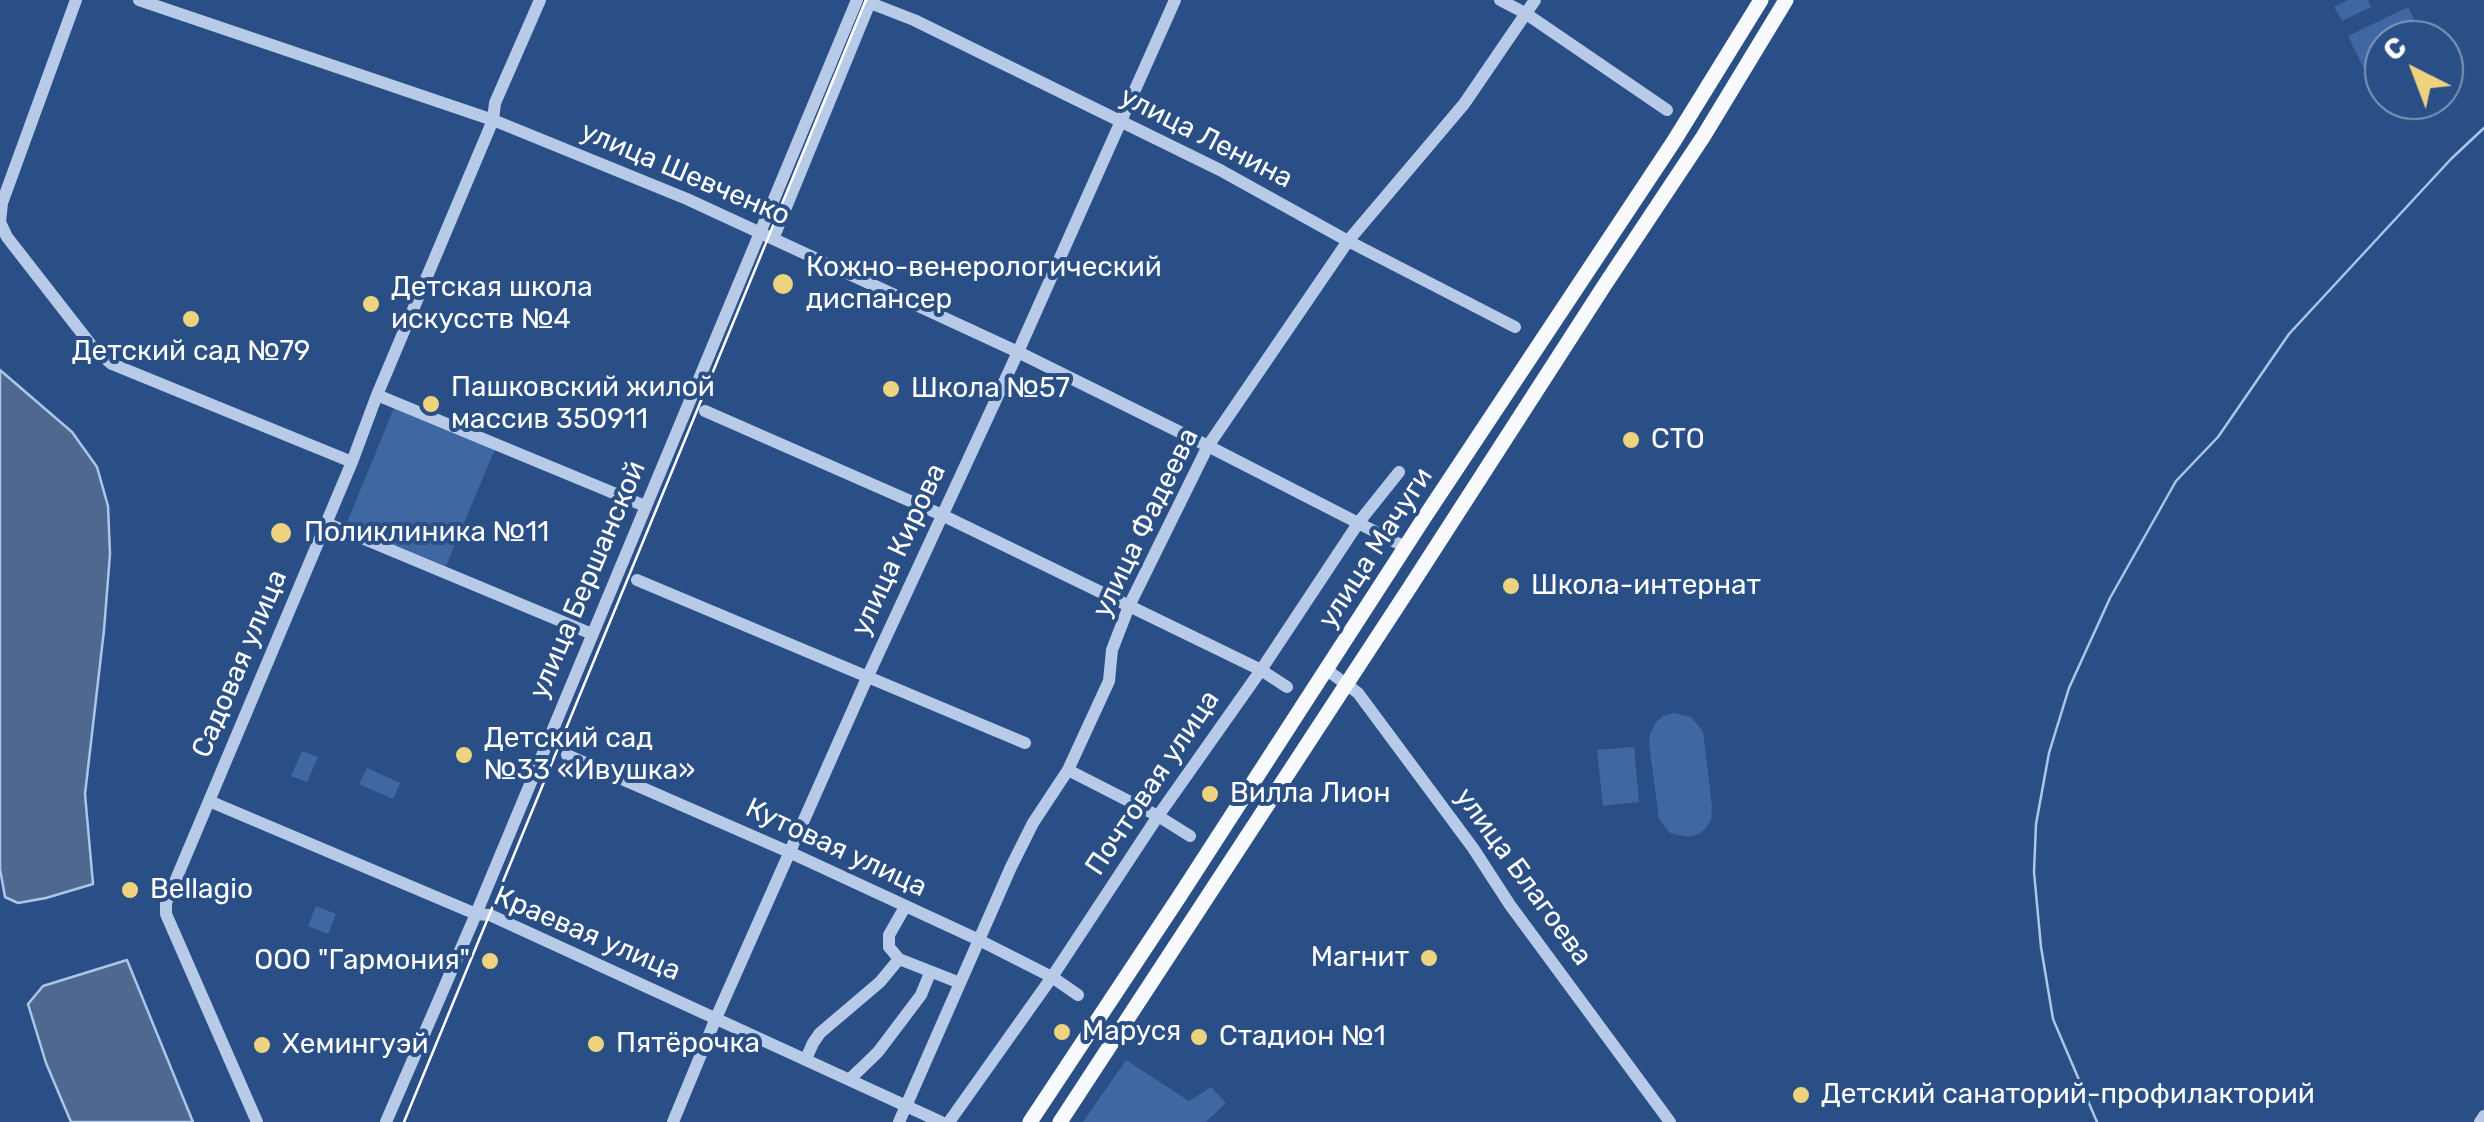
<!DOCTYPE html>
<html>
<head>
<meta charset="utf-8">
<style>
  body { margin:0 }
  #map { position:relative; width:2484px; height:1122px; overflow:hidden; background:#2a4f87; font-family:Rubik,sans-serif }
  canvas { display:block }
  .north { position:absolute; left:2364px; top:20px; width:100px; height:100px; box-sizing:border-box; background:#2a4f87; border:2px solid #7f95b7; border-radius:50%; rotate:318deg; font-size:28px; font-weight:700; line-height:40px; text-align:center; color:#fff }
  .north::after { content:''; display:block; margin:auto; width:35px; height:45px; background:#eed37e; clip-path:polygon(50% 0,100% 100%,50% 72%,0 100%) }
</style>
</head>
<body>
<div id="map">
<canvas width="2484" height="1122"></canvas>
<div class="north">С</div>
</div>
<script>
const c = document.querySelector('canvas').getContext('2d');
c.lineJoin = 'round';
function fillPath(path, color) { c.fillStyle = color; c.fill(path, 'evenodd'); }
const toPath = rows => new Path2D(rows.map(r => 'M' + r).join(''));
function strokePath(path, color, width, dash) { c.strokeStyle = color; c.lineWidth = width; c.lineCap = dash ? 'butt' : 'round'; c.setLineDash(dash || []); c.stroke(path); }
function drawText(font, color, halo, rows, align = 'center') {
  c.font = font + ' Rubik,sans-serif'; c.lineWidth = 8; c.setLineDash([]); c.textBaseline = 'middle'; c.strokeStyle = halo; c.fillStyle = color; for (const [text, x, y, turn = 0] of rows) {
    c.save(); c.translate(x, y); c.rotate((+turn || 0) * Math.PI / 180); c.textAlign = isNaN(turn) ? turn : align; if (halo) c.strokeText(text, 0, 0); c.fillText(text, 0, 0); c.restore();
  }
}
const green = toPath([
  [2348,0,2368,0,2371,7,2342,21,2334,7],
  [2408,7,2424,40,2384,40,2384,67,2367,75,2348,36],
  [394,408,495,449,446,566,346,525],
  [1674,713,1691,717,1703,731,1712,807,1711,820,1706,828,1699,834,1688,837,1670,833,1659,819,1649,743,1650,734,1656,722,1663,716],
  [1634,747,1639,802,1603,806,1597,750],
  [302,751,318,757,307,782,291,776],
  [367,768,400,783,393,799,359,784],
  [316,906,336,914,328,934,308,926],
  [1126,1060,1189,1101,1211,1087,1226,1103,1206,1122,1083,1122]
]);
const water = toPath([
  [0,370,72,432,97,467,108,506,110,554,104,630,85,794,93,884,46,898,18,903,5,897,0,869,0,370],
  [127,960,193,1122,71,1122,46,1063,28,1004,43,986,127,960]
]);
const stream = toPath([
  [2097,1122,2053,1019,2041,947,2034,872,2036,824,2049,753,2069,688,2110,598,2176,481,2218,437,2289,334,2451,159,2484,128]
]);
const minor = toPath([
  [139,0,493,120,687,199,1018,352,1208,446,1405,547],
  [1500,0,1525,13,1667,110],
  [870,3,914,20,1220,170,1348,241,1515,327],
  [0,222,7,237,95,350,112,364,352,462],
  [0,222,2,203,76,0],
  [773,239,871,0],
  [377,395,645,506],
  [705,411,942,515,1261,670,1287,687],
  [326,523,592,634],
  [637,580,1025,743],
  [1327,670,1358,693,1473,848,1510,905,1670,1122],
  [567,755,789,852,977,939,1052,977,1078,995],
  [1068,770,1158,816,1190,836],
  [209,801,476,914,490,915,941,1122],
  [899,959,889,947,889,935,905,907],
  [806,1059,813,1043,820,1033,880,982,899,959,960,983],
  [850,1079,878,1052,921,995,930,973],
  [257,1122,166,914,166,903,352,462,377,395,493,120,495,103,540,0],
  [386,1122,476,914,857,0],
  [673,1122,716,1018,867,678,1018,352,1175,0],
  [899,1122,1011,867,1033,823,1068,770,1109,681,1112,650,1129,606,1208,446,1348,241,1464,104,1535,0],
  [949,1122,1052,977,1158,816,1261,670,1359,522,1399,472],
  [2480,1122,2484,1116]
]);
const major = toPath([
  [1030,1122,1179,897,1424,518,1674,141,1761,0],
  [1060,1122,1410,587,1604,286,1703,137,1786,0]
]);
const tram = toPath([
  [404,1122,866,0]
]);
const markers = [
  [783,284,12,"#eed37e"],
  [371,304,10,"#eed37e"],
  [191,319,10,"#eed37e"],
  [891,389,10,"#eed37e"],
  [431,404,10,"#eed37e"],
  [1631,440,10,"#eed37e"],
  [281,533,12,"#eed37e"],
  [1511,586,10,"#eed37e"],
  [464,755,10,"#eed37e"],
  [1210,794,10,"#eed37e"],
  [130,890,10,"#eed37e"],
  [1429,958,10,"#eed37e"],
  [490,961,10,"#eed37e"],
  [1062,1032,10,"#eed37e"],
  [1199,1037,10,"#eed37e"],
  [596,1044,10,"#eed37e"],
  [262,1045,10,"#eed37e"],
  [1801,1095,10,"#eed37e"]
];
const streetNames = [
  ["улица Ленина",1206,138,27],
  ["улица Шевченко",685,174,23],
  ["улица Фадеева",1146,523,-64],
  ["улица Мачуги",1376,548,-57],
  ["улица Кирова",899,550,-65],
  ["улица Бершанской",588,580,-67],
  ["Садовая улица",240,664,-67],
  ["Почтовая улица",1153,783,-56],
  ["Кутовая улица",836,848,25],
  ["улица Благоева",1523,877,54],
  ["Краевая улица",587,934,23]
];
const poiNames = [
  ["Кожно-венерологический",806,268],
  ["диспансер",806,300],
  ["Детская школа",391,288],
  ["искусств №4",391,320],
  ["Детский сад №79",191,352,"center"],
  ["Пашковский жилой",451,388],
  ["массив 350911",451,420],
  ["Школа №57",911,389],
  ["СТО",1651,440],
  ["Поликлиника №11",304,533],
  ["Школа-интернат",1531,586],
  ["Детский сад",484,739],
  ["№33 «Ивушка»",484,771],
  ["Вилла Лион",1230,794],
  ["Bellagio",150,890],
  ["Магнит",1409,958,"right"],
  ["ООО \"Гармония\"",470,961,"right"],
  ["Маруся",1082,1032],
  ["Стадион №1",1219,1037],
  ["Пятёрочка",616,1044],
  ["Хемингуэй",282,1045],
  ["Детский санаторий-профилакторий",1821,1095]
];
fillPath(green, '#3f68a3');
fillPath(water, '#4f6890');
strokePath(water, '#acc5e8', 2.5);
strokePath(stream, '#acc5e8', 2.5);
strokePath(minor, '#b7cbe8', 12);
strokePath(major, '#f8fafe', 15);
strokePath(tram, '#fff', 2.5);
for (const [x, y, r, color] of markers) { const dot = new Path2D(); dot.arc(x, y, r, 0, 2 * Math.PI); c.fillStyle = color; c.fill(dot); strokePath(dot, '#2a4f87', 4); }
drawText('28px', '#fff', '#2a4f87', streetNames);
drawText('28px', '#fff', '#2a4f87', poiNames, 'left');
</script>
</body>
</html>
